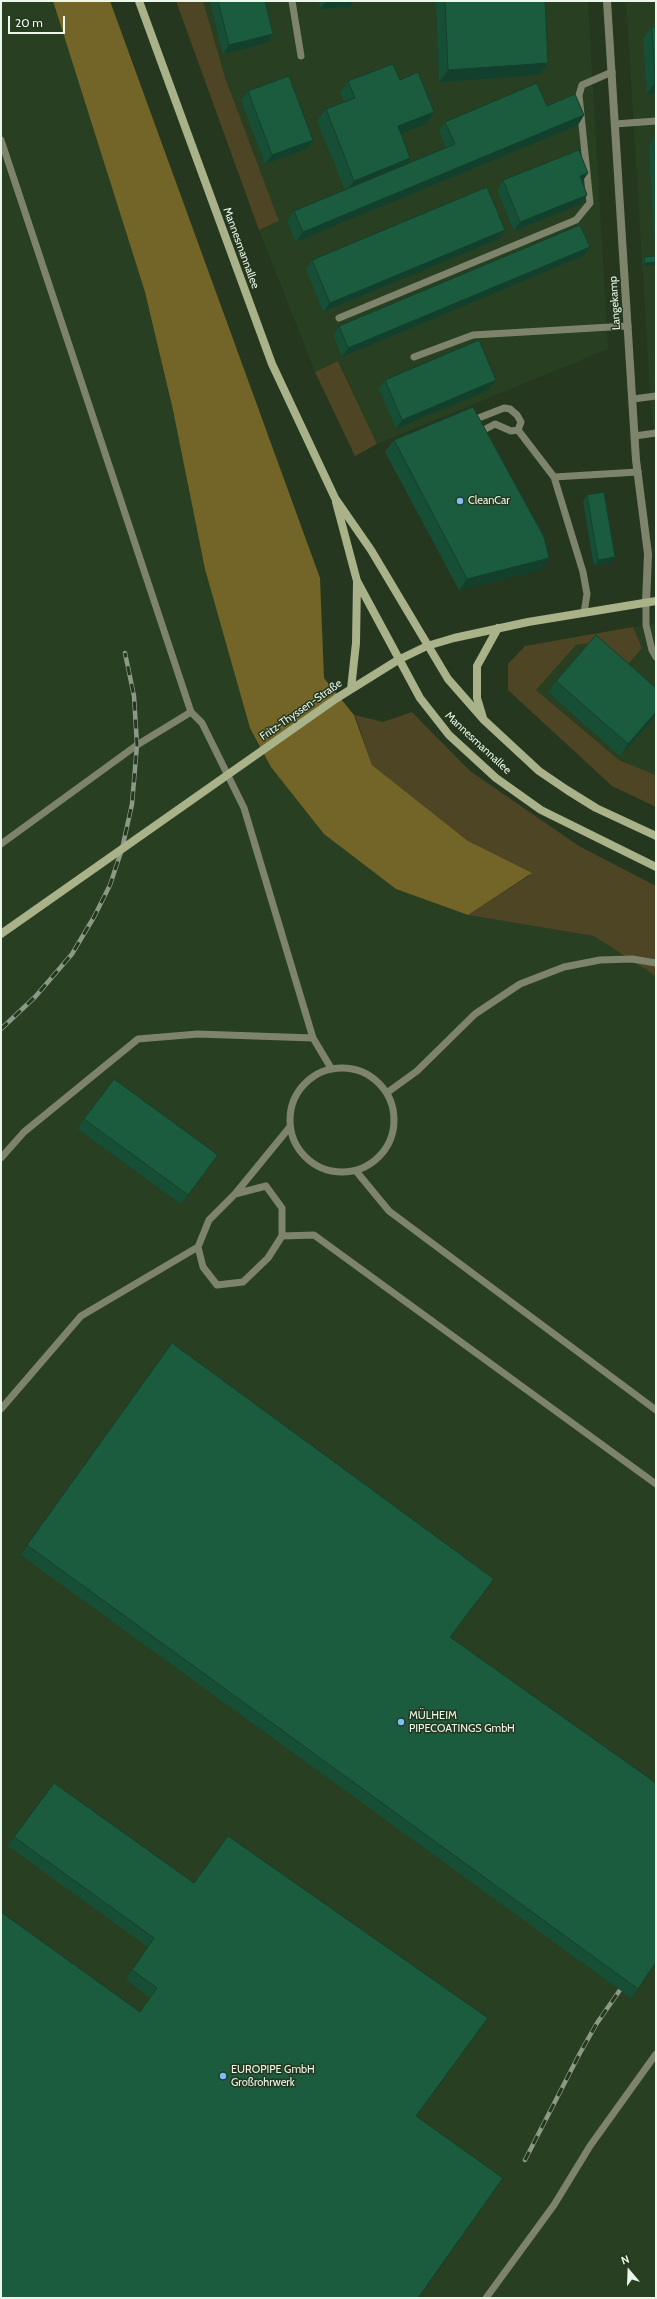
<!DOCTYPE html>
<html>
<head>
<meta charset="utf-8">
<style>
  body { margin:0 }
  #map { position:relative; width:657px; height:2299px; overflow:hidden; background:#25371f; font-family:Cabin,sans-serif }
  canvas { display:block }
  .frame { position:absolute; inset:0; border:2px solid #ebf7e8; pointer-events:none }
  .north { position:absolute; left:609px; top:2251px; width:40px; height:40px; -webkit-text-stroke:3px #25371f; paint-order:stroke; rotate:341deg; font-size:11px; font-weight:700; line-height:16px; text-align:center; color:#ebf7e8 }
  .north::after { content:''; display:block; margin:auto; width:14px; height:18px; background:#ebf7e8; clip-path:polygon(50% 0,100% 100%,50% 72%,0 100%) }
  .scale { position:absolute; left:8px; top:16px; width:57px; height:18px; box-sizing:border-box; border:2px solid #ebf7e8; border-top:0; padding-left:5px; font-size:12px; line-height:14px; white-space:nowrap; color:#ebf7e8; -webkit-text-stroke:3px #25371f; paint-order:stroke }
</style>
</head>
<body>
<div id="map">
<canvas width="657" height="2299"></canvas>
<div class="frame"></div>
<div class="north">N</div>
<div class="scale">20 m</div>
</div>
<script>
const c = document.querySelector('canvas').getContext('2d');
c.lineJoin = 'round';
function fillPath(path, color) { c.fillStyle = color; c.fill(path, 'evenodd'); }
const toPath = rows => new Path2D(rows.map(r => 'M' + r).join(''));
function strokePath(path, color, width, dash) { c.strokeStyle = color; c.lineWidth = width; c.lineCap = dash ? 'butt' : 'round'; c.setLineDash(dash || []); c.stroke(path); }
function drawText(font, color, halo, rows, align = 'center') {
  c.font = font + ' Cabin,sans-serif'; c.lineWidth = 3; c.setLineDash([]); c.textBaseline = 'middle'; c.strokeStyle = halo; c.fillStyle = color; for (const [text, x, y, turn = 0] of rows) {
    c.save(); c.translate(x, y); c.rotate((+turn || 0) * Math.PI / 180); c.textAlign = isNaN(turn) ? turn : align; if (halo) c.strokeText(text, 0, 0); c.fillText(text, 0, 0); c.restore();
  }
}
const built = toPath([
  [1,1,53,1,145,292,173,410,396,889,468,915,594,936,656,941,656,2298,1,2298],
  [203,1,588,1,608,349,377,444,339,361,315,372,259,230,279,221,225,77],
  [626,1,656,1,656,452,651,407],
  [656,623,656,775,619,760,536,690,576,645,597,642,642,648,633,627]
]);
const green = toPath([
  [176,1,203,1,225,77,279,221,259,230],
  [338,361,377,444,355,456,315,372],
  [633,627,642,648,623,670,598,642,576,645,536,690,619,760,656,775,656,807,612,786,508,690,508,664,525,646],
  [412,712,470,771,579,846,656,886,656,976,594,936,468,915,530,875,468,841,372,765,355,715,383,722]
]);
const forest = toPath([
  [53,1,110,1,320,578,324,678,354,715,372,765,468,841,532,873,468,915,396,889,324,834,271,767,250,728,205,569,173,410,145,292]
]);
const lane = toPath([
  [292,1,301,56],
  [615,124,656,121],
  [1,140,191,712],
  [339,318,576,220,590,203,579,95,582,85,612,72],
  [414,357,473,335,628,326],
  [633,399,656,396],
  [471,421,504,408,510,409,517,415,521,422,518,430],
  [518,430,554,477,583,572,587,594,584,613],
  [478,433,495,424,511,431,518,430],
  [635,436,656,433],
  [554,477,638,472],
  [646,603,646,625,652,650,656,657],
  [1,844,137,745,191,712,202,723,244,808,313,1038,331,1068],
  '290 1120a52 52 0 1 1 104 0a52 52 0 1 1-104 0Z',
  [388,1092,417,1071,475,1014,520,984,564,967,600,960,632,959,656,963],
  [1,1158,24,1132,138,1039,198,1034,313,1038],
  [356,1171,389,1211,656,1410],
  [266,1186,282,1208,282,1236,268,1258,243,1282,217,1285,203,1267,198,1247,209,1220,235,1194,266,1186],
  [235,1194,289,1128],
  [282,1236,314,1235,656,1484],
  [1,1409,81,1316,198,1247],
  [486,2298,554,2205,590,2146,656,2054]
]);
const street = toPath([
  [607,1,636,460,648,554,646,603]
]);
const secondary = toPath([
  [139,1,272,364,335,498,371,550,448,679,484,720,539,771,567,790,596,808,656,836],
  [336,502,357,581,420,698,449,735,496,778,541,810,656,867],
  [351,689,356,643,357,582],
  [337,698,398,660,427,646,454,638,528,622,656,601],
  [483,718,477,698,477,666,498,628]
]);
const rail = toPath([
  [1,1029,35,997,72,954,94,917,110,885,122,849,132,804,137,745,134,696,125,653],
  [525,2160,580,2053,597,2023,620,1990]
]);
const secondaryBridge = toPath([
  [1,934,337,698]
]);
const wall = toPath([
  [210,1,265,1,273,34,267,43,223,54],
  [319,1,354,1,350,7,320,9],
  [436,1,545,1,548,63,539,75,439,82],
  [652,27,656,27,656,93,647,94,643,39],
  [400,80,434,112,426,124,401,134,406,165,446,148,439,131,445,122,547,106,584,115,578,125,296,242,287,221,294,211,345,190,317,121,326,109,344,102,340,93,348,81],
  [248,91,313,140,307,149,265,164,241,100],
  [656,136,656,237,654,237,649,146],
  [588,173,582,181,587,195,581,204,514,231,497,190,503,180],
  [499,239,323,312,306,269,312,260],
  [583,256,342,357,333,335,339,326],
  [656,256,643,266,642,260,644,257],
  [385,380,496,380,489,390,396,429,379,389],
  [394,440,541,570,459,590,385,452],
  [587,495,615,557,610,564,594,566,583,501],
  [556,681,656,688,656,715,620,756,548,692],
  [84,1119,211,1164,181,1204,78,1129],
  [172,1343,451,1638,656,1962,631,1998,21,1555],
  [54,1783,194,1883,488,2018,140,2012,150,1998,126,1979,148,1947,8,1846]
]);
const shadedWall = toPath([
  [326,1,354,1,350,7,320,9],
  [273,34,267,43,223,54,229,45],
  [548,63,539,75,439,82,448,70],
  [655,82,656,82,656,93,647,94],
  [434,112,426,124,390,138,398,126],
  [584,115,578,125,296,242,303,232],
  [313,140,307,149,265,164,272,155],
  [410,158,402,170,346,192,354,181],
  [588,173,582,182,580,176],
  [587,195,581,204,514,231,520,222],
  [505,230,499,239,323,312,330,303],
  [590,247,583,256,342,357,348,348],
  [656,262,656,265,643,266,645,263],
  [496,380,489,390,396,429,402,420],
  [615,557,610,564,594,566,598,560],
  [549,558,541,570,459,590,467,579],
  [656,712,656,715,620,756,628,744]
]);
const building = toPath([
  [218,1,265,1,273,34,229,45,218,1],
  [445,1,545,1,548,63,448,70,445,1],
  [652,27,656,27,656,82,655,82,652,27],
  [393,64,400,80,418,72,434,112,398,126,410,158,354,181,326,109,355,98,348,81,393,64],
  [289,76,313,140,272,155,248,91,289,76],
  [537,83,547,106,575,94,584,115,303,232,294,211,455,144,445,122,537,83],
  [579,150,588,173,580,176,587,195,520,222,503,180,579,150],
  [487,187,505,230,330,303,312,260,487,187],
  [580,225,590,247,348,348,339,326,580,225],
  [656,256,656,262,645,263,644,257,656,256],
  [479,340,496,380,402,420,385,380,479,340],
  [473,407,544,537,549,558,467,579,394,440,473,407],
  [604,492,615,557,598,560,587,495,604,492],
  [596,635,656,688,656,712,628,744,556,681,596,635],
  [114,1079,218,1155,188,1195,84,1119,114,1079],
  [172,1343,494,1579,450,1637,656,1783,656,1962,638,1989,27,1545,172,1343],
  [54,1783,194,1883,228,1836,488,2018,416,2116,503,2178,418,2298,1,2298,1,1912,140,2012,157,1988,132,1970,154,1938,14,1837,54,1783]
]);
const markers = [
  [460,501,4,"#79bff8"],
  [401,1722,4,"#79bff8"],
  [223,2076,4,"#79bff8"]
];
const streetNames = [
  ["Mannesmannallee",241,248,70],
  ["Langekamp",615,303,-94],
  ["Fritz-Thyssen-Straße",301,710,-35],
  ["Mannesmannallee",478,743,43]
];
const poiNames = [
  ["CleanCar",468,501],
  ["MÜLHEIM",409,1716],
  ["PIPECOATINGS GmbH",409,1729],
  ["EUROPIPE GmbH",231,2070],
  ["Großrohrwerk",231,2083]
];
fillPath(built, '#283f21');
fillPath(green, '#4d4523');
fillPath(forest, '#736528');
strokePath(lane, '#7e846b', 7);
strokePath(street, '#7e846b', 8);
strokePath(secondary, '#aab28a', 8);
strokePath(rail, '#8b9a87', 4.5);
strokePath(rail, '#25371f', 3, [9]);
strokePath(secondaryBridge, '#aab28a', 8);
fillPath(wall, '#174f36');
fillPath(shadedWall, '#13402c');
fillPath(building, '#1b5c3f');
strokePath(building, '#13402c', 1);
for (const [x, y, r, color] of markers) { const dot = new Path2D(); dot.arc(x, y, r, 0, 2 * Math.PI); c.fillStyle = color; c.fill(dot); strokePath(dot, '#25371f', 1.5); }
drawText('11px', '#ebf7e8', '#25371f', streetNames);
drawText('11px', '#ebf7e8', '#25371f', poiNames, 'left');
</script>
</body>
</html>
